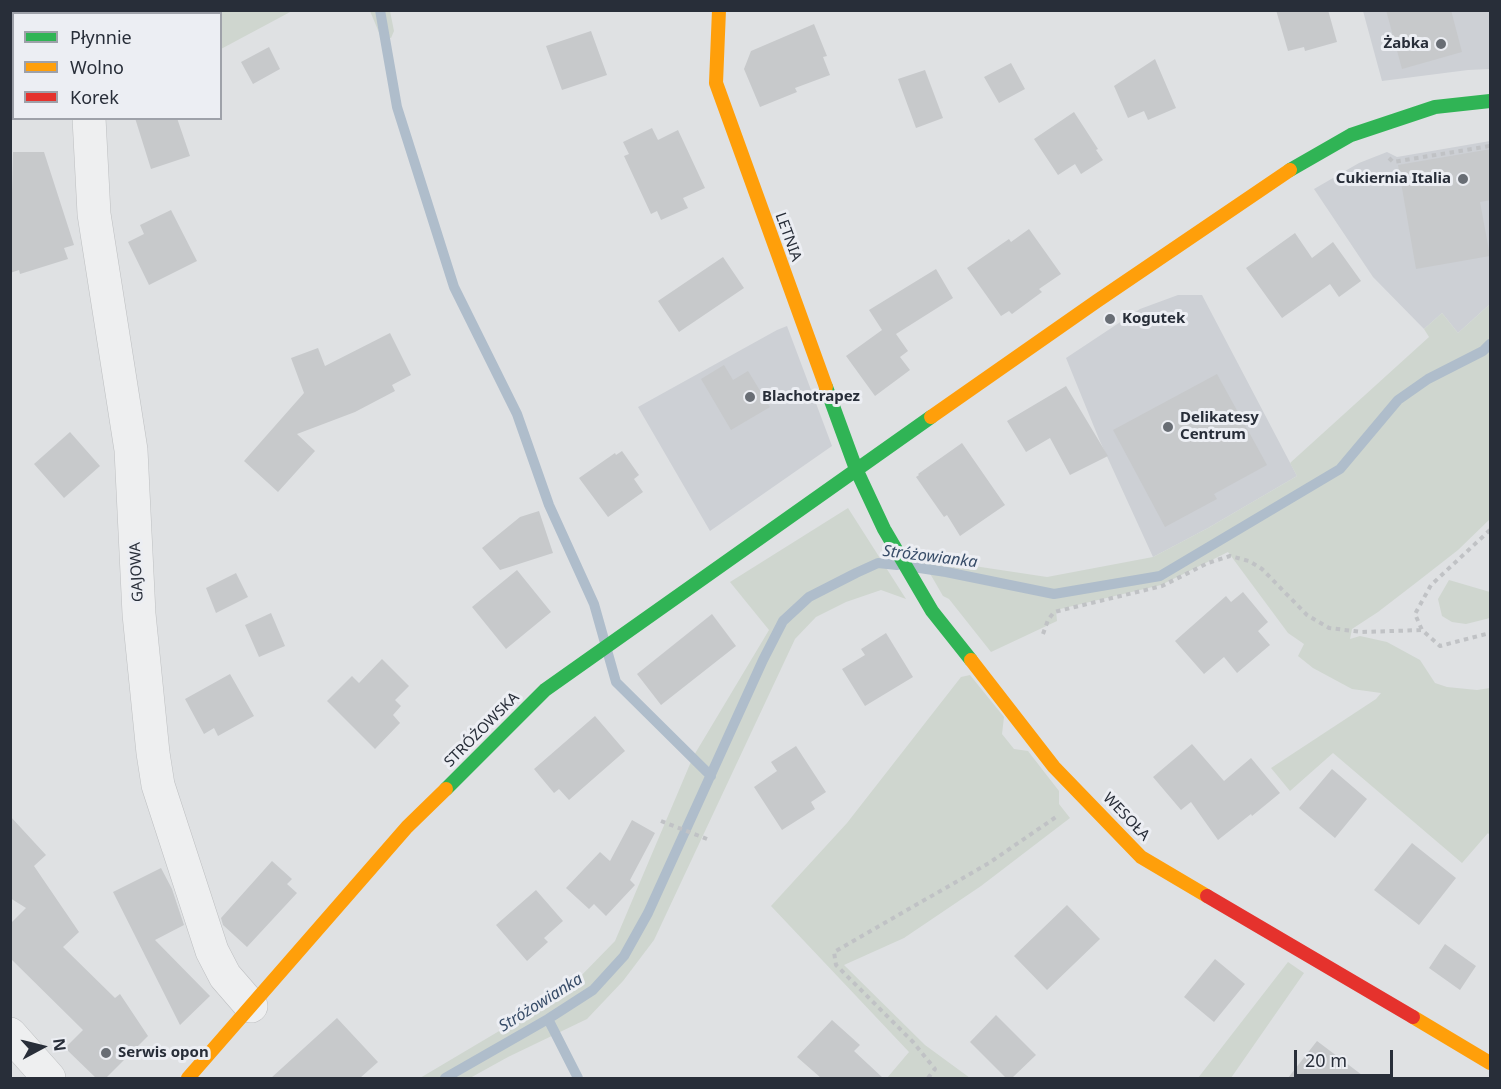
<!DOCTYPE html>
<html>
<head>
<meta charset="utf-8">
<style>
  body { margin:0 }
  #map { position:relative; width:1501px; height:1089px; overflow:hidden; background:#dfe1e3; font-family:"Noto Sans",sans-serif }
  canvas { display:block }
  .frame { position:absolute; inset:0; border:12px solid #282e39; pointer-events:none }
  .legend { position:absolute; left:12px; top:12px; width:210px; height:108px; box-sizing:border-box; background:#eceef3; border:2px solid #9ea1a9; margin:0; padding:8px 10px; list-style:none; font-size:18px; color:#282e39 }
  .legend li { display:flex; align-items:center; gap:12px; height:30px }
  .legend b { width:30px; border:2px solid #9ea1a9 }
  .north { position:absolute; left:12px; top:1017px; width:60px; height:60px; -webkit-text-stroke:4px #eceef3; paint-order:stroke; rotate:83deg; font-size:16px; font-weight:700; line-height:24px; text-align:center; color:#282e39 }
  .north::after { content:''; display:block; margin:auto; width:21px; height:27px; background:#282e39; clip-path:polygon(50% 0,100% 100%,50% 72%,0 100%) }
  .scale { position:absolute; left:1294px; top:1050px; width:99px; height:27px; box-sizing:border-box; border:3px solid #282e39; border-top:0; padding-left:8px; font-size:18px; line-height:21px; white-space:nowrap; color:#282e39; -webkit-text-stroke:4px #eceef3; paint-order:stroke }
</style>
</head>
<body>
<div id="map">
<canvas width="1501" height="1089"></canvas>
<div class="frame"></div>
<ul class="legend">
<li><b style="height:8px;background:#30b455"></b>Płynnie</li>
<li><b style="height:8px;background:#ff9f0a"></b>Wolno</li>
<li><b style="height:8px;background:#e5322d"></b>Korek</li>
</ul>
<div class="north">N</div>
<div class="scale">20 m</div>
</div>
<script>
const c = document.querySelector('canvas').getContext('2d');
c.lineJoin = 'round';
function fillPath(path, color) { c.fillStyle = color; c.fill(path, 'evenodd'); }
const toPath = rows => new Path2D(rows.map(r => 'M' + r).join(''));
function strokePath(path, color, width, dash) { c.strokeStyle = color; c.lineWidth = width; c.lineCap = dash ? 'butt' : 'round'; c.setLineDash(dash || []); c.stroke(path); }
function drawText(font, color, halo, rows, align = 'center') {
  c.font = font + ' "Noto Sans",sans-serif'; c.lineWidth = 6; c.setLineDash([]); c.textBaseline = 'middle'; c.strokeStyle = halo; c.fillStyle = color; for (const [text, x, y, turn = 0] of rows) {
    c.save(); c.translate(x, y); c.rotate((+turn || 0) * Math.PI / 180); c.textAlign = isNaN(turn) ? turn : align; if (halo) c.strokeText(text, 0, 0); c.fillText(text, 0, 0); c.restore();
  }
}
const built = toPath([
  [1363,11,1490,11,1490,69,1468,70,1382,81],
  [1490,141,1490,304,1458,333,1442,313,1424,329,1373,277,1314,189,1359,163,1387,152,1397,157],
  [1178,295,1202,295,1297,476,1208,528,1153,557,1099,439,1066,358,1140,309],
  [787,326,832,446,710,531,638,407,777,330]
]);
const green = toPath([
  [194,11,194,10,292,11,221,49,220,14,195,13],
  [370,11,390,11,394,31,391,38,380,35],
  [1490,304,1490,519,1458,550,1417,582,1378,612,1352,629,1350,639,1360,636,1387,642,1420,660,1435,683,1447,687,1477,690,1490,688,1490,836,1488,833,1462,863,1333,753,1290,791,1271,768,1376,699,1381,693,1352,689,1313,668,1298,656,1304,644,1288,633,1228,552,1161,585,1056,610,1057,621,991,652,949,599,943,596,921,558,1047,577,1153,557,1208,528,1297,476,1290,463,1429,337,1424,329,1442,313,1458,333],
  [848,508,906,599,881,590,846,602,816,617,795,639,654,940,623,981,587,1019,508,1057,470,1078,420,1078,543,1005,576,981,615,941,693,757,769,630,730,582],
  [1449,580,1490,592,1490,618,1466,624,1452,622,1442,616,1438,599],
  [970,675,1004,717,1002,734,1014,749,1028,751,1059,791,1059,804,1070,818,981,886,904,938,844,965,925,1045,970,1078,887,1078,909,1052,771,906,847,823,961,677],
  [1288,962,1304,973,1231,1078,1198,1078]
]);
const stream = toPath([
  [380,10,397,107,454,287,517,414,549,505,594,604,616,682,711,776],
  [913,567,946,572,1054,594,1160,576,1340,469,1398,400,1428,379,1483,351,1490,344],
  [548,1019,578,1078],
  [445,1078,548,1019,593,990,624,956,648,913,763,660,783,621,809,597,856,573,878,563,897,565]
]);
const building = toPath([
  [1276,10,1328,10,1337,42,1305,51,1304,47,1288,51],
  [1386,10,1451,10,1462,52,1402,69],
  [814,24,827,56,823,57,830,75,795,88,797,92,760,107,744,69,751,51],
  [591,31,607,75,562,90,546,46],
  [269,47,280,69,253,84,241,62],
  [1155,59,1176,108,1148,120,1144,111,1128,118,1114,86],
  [1011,63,1025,89,999,103,984,77],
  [925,70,943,118,916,128,898,79],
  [1074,112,1098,149,1096,150,1103,160,1081,174,1075,164,1058,175,1034,139],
  [135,118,177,118,190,156,151,169],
  [652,128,658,140,678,130,705,188,683,198,688,208,661,220,657,211,651,214,624,156,629,154,623,142],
  [1491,149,1491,200,1480,202,1490,256,1416,269,1398,165],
  [13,152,44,152,74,245,64,248,68,259,20,274,19,270,10,273],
  [171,210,197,261,149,285,128,242,144,234,140,225],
  [1029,229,1061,274,1039,289,1042,292,1012,314,1009,311,1001,316,967,268,1009,239,1011,242],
  [1295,233,1312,258,1333,242,1361,281,1339,297,1330,284,1282,318,1246,268],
  [723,257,744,288,679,332,658,301],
  [936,269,953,298,896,334,908,351,900,357,910,370,875,396,846,356,882,330,869,310],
  [390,333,411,375,392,385,395,391,355,412,297,434,315,451,278,492,244,461,304,393,291,358,318,348,325,366],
  [724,365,733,380,748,371,770,407,731,430,701,379],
  [1217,374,1267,465,1214,494,1217,499,1165,527,1113,430],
  [1066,386,1108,456,1070,475,1050,438,1026,452,1007,421],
  [70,432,100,466,64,498,34,464],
  [962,443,1005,505,960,536,947,515,944,517,916,477,919,475,918,474],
  [622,451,639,475,634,479,643,492,608,517,579,478,615,453,616,455],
  [539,511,553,553,500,570,482,548,520,517],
  [517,570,551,612,506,649,472,607],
  [236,573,248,597,216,613,206,588],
  [1243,592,1268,622,1258,631,1270,645,1237,673,1224,657,1204,674,1175,641,1226,596,1231,602],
  [271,613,285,646,259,657,245,625],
  [712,614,736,646,661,705,637,674],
  [886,633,913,677,865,706,842,669,865,655,861,649],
  [382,659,409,686,395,700,401,706,393,715,400,723,375,749,327,701,352,676,359,683],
  [230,674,254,716,218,736,214,728,204,734,185,699],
  [595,716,625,751,569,800,559,789,554,793,534,769],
  [1192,744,1224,781,1251,758,1280,793,1252,816,1251,814,1218,840,1191,802,1181,810,1153,777],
  [796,746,826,792,811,802,815,809,782,830,754,787,777,771,771,762],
  [1332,769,1367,799,1335,838,1299,808],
  [10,816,46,855,34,866,79,932,63,947,115,998,120,994,148,1036,106,1078,96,1078,65,1048,83,1030,10,958,10,924,26,908,10,898],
  [632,820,655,833,630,880,635,885,606,916,594,904,589,909,566,888,600,852,610,861],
  [1412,843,1456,878,1419,925,1374,890],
  [272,861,292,879,287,884,297,893,247,947,223,925,221,918],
  [161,868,172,889,184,925,155,940,210,996,180,1025,113,892],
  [536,890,563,921,544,938,548,942,527,961,496,925],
  [1067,905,1100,939,1047,990,1014,956],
  [1445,944,1476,966,1460,990,1429,968],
  [1215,959,1245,984,1214,1022,1184,997],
  [996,1015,1036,1055,1012,1078,1006,1078,970,1042],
  [337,1018,378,1062,360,1078,271,1078],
  [832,1020,860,1045,854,1051,883,1078,821,1078,797,1057],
  [1317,1041,1366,1078,1288,1078]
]);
const path = toPath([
  [1389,158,1393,162,1490,146],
  [1490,530,1431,585,1415,614,1422,630,1440,646,1490,633],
  [1043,634,1048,620,1054,612,1162,586,1208,563,1230,556,1249,561,1262,569,1307,615,1329,628,1362,632,1422,630],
  [661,821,707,839],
  [928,1078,935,1069,913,1042,836,965,834,952,989,863,1056,817]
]);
const street = toPath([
  [83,10,83,14],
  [89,118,94,214,131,450,139,614,153,753,158,785,212,951,225,976,251,1006],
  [10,1034,49,1078]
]);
const fast = toPath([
  [1290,170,1351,135,1435,107,1490,101],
  [826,387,856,469,884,529,932,611,971,660],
  [446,789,545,690,931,417]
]);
const slow = toPath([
  [719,10,716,83,826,387],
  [931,417,1097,301,1290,170],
  [971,660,1054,767,1141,857,1207,896],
  [1413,1017,1490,1063],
  [188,1078,407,827,446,789]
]);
const jam = toPath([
  [1207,896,1413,1017]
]);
const markers = [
  [1441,44,6,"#686d74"],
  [1463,179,6,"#686d74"],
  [1110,319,6,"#686d74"],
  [750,397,6,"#686d74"],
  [1168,427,6,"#686d74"],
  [106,1053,6,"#686d74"]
];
const poiNames = [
  ["Żabka",1429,44,"right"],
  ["Cukiernia Italia",1451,179,"right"],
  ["Kogutek",1122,319],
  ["Blachotrapez",762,397],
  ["Delikatesy",1180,418],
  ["Centrum",1180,435],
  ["Serwis opon",118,1053]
];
const streetNames = [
  ["LETNIA",788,237,70],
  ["GAJOWA",137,572,-93],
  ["STRÓŻOWSKA",482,730,-45],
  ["WESOŁA",1126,817,46]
];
const waterNames = [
  ["Stróżowianka",930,557,7],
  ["Stróżowianka",541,1003,-32]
];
fillPath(built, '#cdd0d5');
fillPath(green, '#cfd6cf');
strokePath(stream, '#afbdcb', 10);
fillPath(building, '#c7c9cb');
strokePath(street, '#bdbfc1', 34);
strokePath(path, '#c0c2c5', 4, [4.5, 4.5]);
strokePath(street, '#eeeff0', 33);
strokePath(fast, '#30b455', 14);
strokePath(slow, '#ff9f0a', 14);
strokePath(jam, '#e5322d', 14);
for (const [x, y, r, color] of markers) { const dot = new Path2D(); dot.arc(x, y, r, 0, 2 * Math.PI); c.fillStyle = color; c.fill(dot); strokePath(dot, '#eceef3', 2); }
drawText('bold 15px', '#282e39', '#eceef3', poiNames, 'left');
drawText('15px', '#282e39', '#eceef3', streetNames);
drawText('italic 16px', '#374c68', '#eceef3', waterNames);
</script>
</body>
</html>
